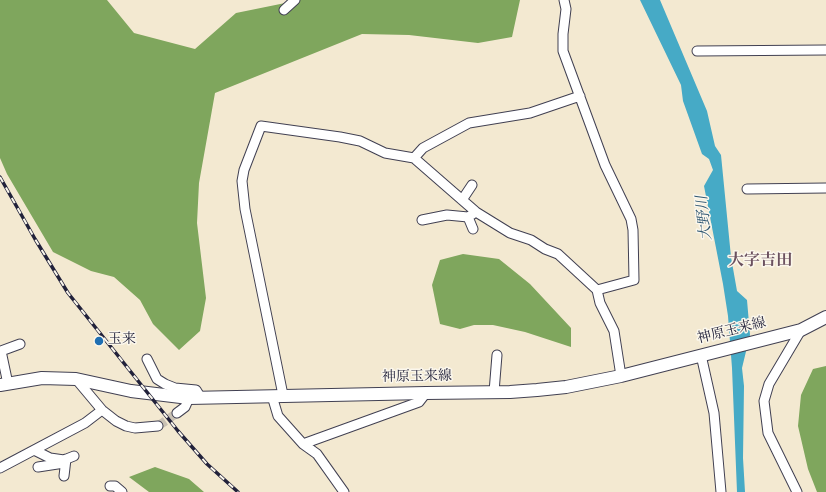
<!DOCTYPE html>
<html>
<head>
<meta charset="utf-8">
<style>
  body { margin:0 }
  canvas { display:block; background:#f3e9d1 }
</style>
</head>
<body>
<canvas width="826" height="492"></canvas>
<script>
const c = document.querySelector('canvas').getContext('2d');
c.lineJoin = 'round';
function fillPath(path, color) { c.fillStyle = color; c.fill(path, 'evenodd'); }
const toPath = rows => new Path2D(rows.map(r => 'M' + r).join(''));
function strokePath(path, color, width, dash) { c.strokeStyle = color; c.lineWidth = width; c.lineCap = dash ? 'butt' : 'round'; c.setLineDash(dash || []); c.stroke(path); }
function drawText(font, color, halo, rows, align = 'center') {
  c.font = font + ' "Sorts Mill Goudy","Noto Serif JP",serif'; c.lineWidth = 3; c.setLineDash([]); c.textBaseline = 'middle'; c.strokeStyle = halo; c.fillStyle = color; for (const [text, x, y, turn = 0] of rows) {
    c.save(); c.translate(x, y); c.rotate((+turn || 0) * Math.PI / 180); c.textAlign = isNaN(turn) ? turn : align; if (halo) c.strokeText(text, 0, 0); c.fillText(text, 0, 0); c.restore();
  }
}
const forest = toPath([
  [0,0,107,0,134,33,195,49,236,13,300,0,520,0,512,37,478,43,409,35,362,34,215,93,199,183,197,223,206,298,200,331,179,350,153,324,140,300,114,277,91,271,53,252,7,174,0,158],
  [463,254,499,259,530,284,571,328,571,347,525,332,493,325,474,325,460,329,440,324,432,285,440,260],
  [826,366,826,492,817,492,808,469,798,426,801,395,813,369],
  [155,467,189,479,204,492,149,492,129,477]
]);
const water = toPath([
  [640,0,660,0,707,111,715,146,721,155,731,257,737,291,747,300,750,335,742,368,744,386,743,458,745,492,737,492,732,368,728,316,723,284,704,186,713,170,709,159,702,154,683,101,681,85]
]);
const minorTunnel = toPath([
  [158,426,177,413]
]);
const minor = toPath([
  [564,0,566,9,563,34,563,51,605,165,631,219,633,230,634,280,597,290],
  [284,10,295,0],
  [697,51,826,50],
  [414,158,476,212,510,233,531,240,545,249,558,254,597,290,600,303,614,331,621,376],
  [747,189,826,188],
  [462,200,472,185],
  [422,220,447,215,468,217],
  [473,229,468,217,473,214],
  [701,355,714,413,721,492],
  [147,359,157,379,165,384,175,388,196,390,201,398],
  [76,379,102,410,116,421,126,426,135,428,158,426],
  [8,384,1,351,20,344],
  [494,392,497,355],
  [283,395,245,209,242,181,244,170,261,126,340,137,360,141,385,153,414,158,423,148,469,123,530,113,580,96],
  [272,396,278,416,303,444,317,454,344,492],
  [177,413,185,407,189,398],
  [303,444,419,402,426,393],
  [34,450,50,458,64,460,74,456],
  [38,467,64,463],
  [0,468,85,423,102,410],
  [64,476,66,459],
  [110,486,115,486,122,492],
  [797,492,768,433,764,401,769,384,801,330]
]);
const major = toPath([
  [0,385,42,378,76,379,131,391,189,398,426,393,510,392,537,390,566,387,621,376,801,330,826,317]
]);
const rail = toPath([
  [0,177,35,239,68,293,178,431,207,464,238,492]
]);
const markers = [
  [99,341,5,"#1f6fb2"]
];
const streetNames = [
  ["神原玉来線",732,332,-14],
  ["神原玉来線",417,378,-1]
];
const poiNames = [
  ["玉来",108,341]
];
const waterNames = [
  ["大野川",706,218,-96]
];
const quarterNames = [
  ["大字吉田",760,262]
];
fillPath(forest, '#7fa65d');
fillPath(water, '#46aac6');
strokePath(minorTunnel, '#c9c1b3', 9, [9, 4.5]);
strokePath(minor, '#414052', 11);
strokePath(major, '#414052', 14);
strokePath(minor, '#fff', 9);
strokePath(major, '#fff', 12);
strokePath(rail, '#22223b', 3.5);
strokePath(rail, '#fbf7ec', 2, [6]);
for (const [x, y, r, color] of markers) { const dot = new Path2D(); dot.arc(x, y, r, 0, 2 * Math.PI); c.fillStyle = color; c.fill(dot); strokePath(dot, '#fbf7ec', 1.5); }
drawText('14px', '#22223b', '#fbf7ec', streetNames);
drawText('14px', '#22223b', '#fbf7ec', poiNames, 'left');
drawText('italic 15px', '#305873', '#fbf7ec', waterNames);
drawText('bold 16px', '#6b515f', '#fbf7ec', quarterNames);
</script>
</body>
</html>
